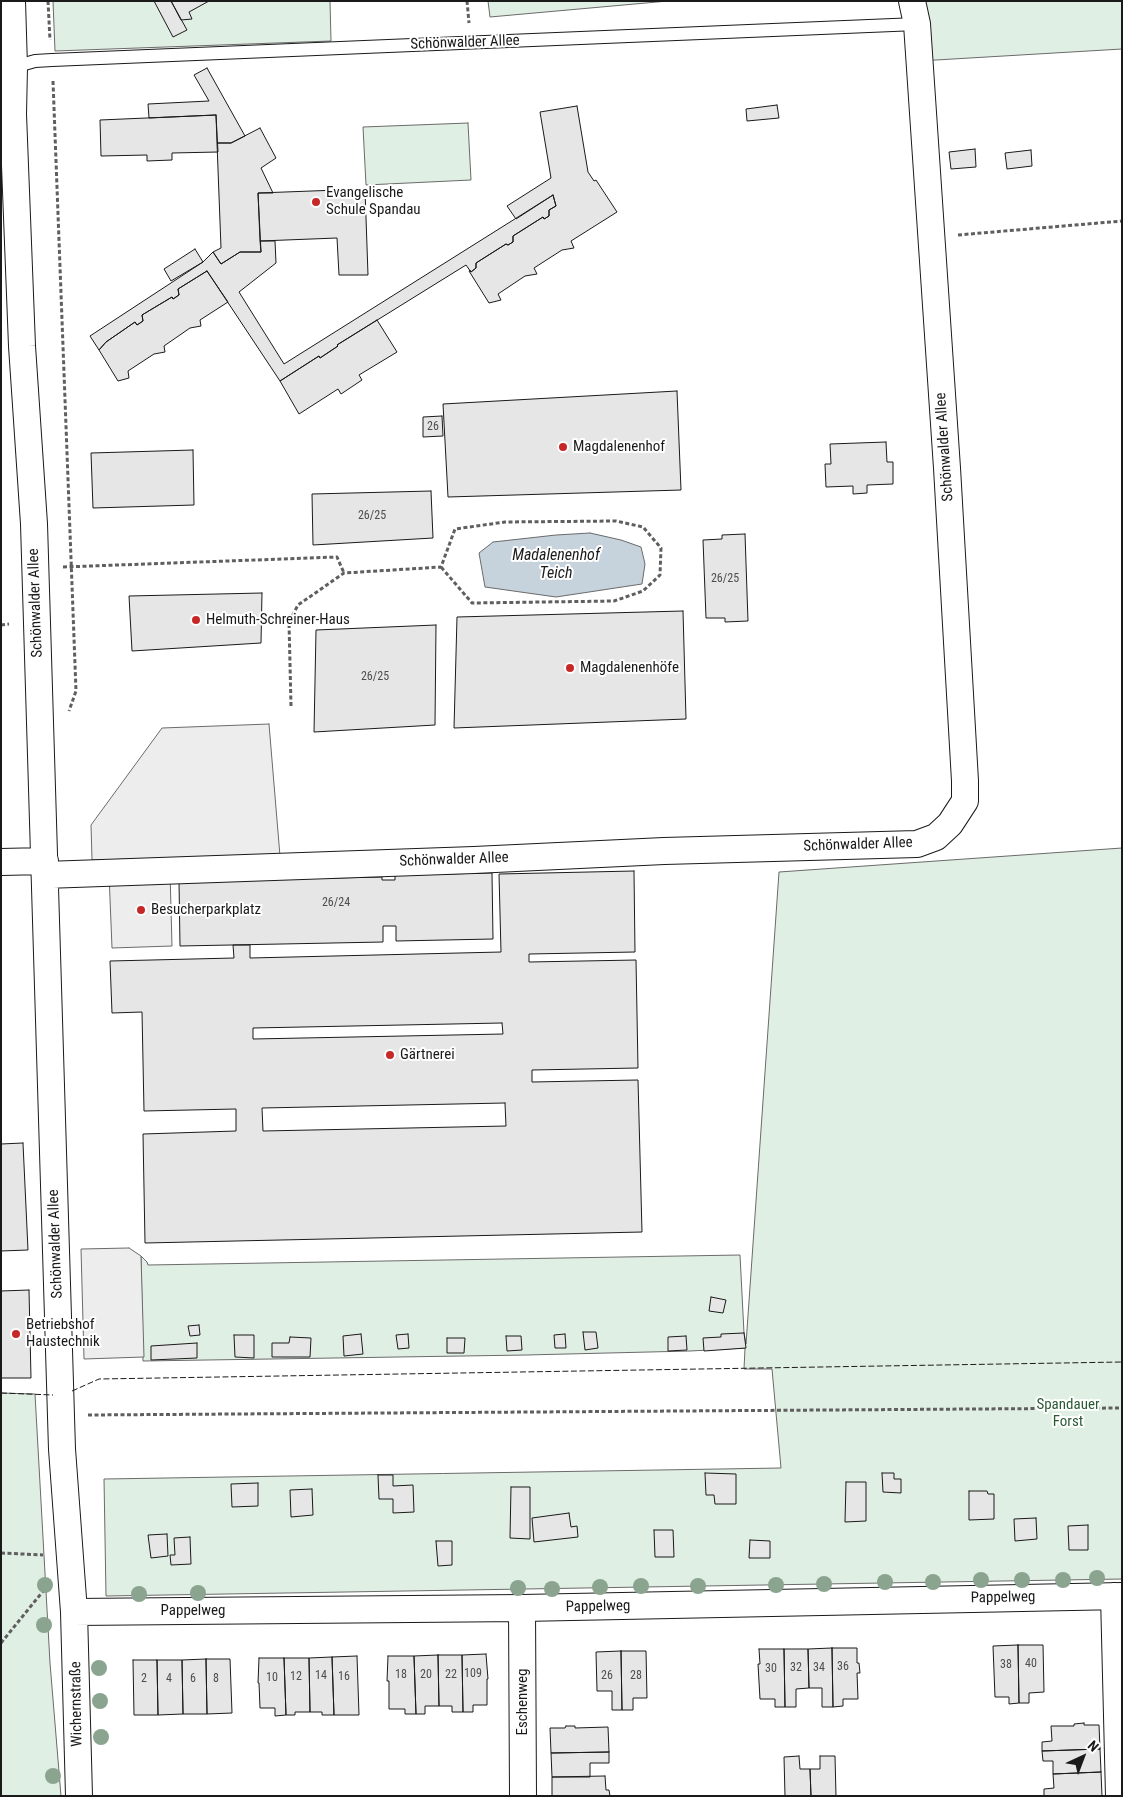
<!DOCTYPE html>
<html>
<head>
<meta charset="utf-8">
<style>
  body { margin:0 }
  #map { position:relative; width:1123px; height:1797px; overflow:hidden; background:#fff; font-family:"Roboto Condensed",sans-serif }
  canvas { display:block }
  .frame { position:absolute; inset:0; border:2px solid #1a1a1a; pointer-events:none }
  .north { position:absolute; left:1058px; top:1732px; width:50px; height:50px; -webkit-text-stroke:4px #fff; paint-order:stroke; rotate:43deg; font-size:14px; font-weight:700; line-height:20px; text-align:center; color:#1a1a1a }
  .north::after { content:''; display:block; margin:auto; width:18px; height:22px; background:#1a1a1a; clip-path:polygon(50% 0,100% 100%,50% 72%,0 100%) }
</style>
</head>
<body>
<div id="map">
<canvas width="1123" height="1797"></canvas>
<div class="frame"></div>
<div class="north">N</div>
</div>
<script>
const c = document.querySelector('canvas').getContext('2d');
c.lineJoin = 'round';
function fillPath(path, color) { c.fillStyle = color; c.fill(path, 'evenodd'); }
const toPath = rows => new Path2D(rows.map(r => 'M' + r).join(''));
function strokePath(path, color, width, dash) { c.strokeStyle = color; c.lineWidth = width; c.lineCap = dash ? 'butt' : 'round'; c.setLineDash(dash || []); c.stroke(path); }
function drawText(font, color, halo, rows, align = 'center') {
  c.font = font + ' "Roboto Condensed",sans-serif'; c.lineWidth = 4; c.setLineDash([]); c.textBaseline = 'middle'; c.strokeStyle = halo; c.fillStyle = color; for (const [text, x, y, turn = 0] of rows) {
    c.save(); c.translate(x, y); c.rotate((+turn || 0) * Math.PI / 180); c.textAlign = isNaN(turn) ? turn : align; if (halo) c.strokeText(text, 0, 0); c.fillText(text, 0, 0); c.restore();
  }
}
const green = toPath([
  [53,1,330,1,331,41,55,51,53,1],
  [488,1,668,1,490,17,488,1],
  [914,1,1122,1,1122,49,919,61,914,1],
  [468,123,471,180,366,185,363,127,468,123],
  [1122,848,1122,1579,106,1596,104,1479,781,1468,772,1369,744,1369,745,1348,690,1351,526,1355,143,1361,141,1256,147,1262,148,1265,740,1255,744,1333,746,1344,779,872,1122,848],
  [1,1393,35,1394,50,1663,61,1796,1,1796,1,1393]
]);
const parking = toPath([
  [269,724,280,856,92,860,91,825,162,728,269,724],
  [170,871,172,946,112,948,109,874,170,871],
  [129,1248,141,1256,144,1357,84,1359,81,1249,129,1248]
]);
const water = toPath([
  [590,533,621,540,641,547,645,564,642,584,556,597,485,587,479,553,493,542,556,535,590,533]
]);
const building = toPath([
  [154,1,171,1,187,30,173,37,154,1],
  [171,1,209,1,189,12,192,19,181,20,171,1],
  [207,68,245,136,231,143,217,143,216,115,149,118,148,104,209,101,194,75,207,68],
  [777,105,779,118,747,121,746,109,777,105],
  [577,106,588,172,594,181,596,180,617,212,571,241,574,248,562,250,534,268,537,274,525,276,498,294,501,300,489,303,469,271,470,270,471,272,476,268,476,263,506,244,508,245,513,242,513,236,543,217,544,219,549,216,549,210,556,206,553,195,516,219,507,206,551,178,540,112,577,106],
  [216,115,218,152,172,153,172,160,147,161,147,155,101,156,100,120,216,115],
  [260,128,276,158,261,168,273,193,258,193,261,252,240,252,221,264,213,252,221,248,217,143,231,143,260,128],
  [975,149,976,167,951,169,949,152,975,149],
  [1031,150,1032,166,1007,169,1005,153,1031,150],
  [365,189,368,275,339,275,337,238,260,241,258,193,365,189],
  [553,195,556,206,549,210,549,216,544,219,543,217,513,236,513,242,508,245,506,244,476,263,476,268,471,272,466,265,337,345,338,346,320,358,319,356,280,381,207,271,178,289,179,295,173,299,172,297,142,315,143,321,137,325,135,322,106,342,99,350,90,336,203,262,213,252,221,264,240,252,261,252,260,241,275,241,276,263,239,292,284,364,553,195],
  [195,249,203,262,171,281,164,269,195,249],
  [207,271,228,302,200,320,201,326,190,328,164,346,165,352,154,354,128,371,129,378,118,381,99,350,106,342,135,322,137,325,143,321,142,315,172,297,173,299,179,295,178,289,207,271],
  [377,320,397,352,359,375,362,380,341,394,338,389,299,414,280,381,319,356,320,358,338,346,337,345,377,320],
  [677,391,681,490,448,497,443,404,677,391],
  [442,416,443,436,423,437,423,417,442,416],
  [886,442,887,462,893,462,893,484,867,485,867,493,853,494,853,486,826,487,825,464,831,464,830,444,886,442],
  [193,450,194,505,93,508,91,453,193,450],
  [431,491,433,538,313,545,312,494,431,491],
  [745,534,748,621,725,622,725,618,706,618,703,540,722,539,722,535,745,534],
  [262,593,261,643,132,651,129,596,262,593],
  [683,611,686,719,454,728,457,617,683,611],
  [436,625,435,725,314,732,316,630,436,625],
  [634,871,635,952,529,954,529,962,636,960,638,1068,532,1070,532,1082,638,1080,642,1232,145,1243,143,1134,236,1131,236,1109,144,1111,142,1012,112,1013,110,961,234,958,233,945,250,945,250,958,501,952,499,874,634,871],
  [502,1023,503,1034,253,1039,253,1028,502,1023],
  [505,1103,506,1126,263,1131,262,1108,505,1103],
  [492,873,493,939,396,941,396,926,383,926,383,942,180,946,179,881,382,877,382,880,395,880,395,875,492,873],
  [23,1143,28,1250,1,1251,1,1144,23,1143],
  [29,1290,31,1378,1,1378,1,1291,29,1290],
  [711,1297,726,1300,723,1313,709,1311,711,1297],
  [199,1325,200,1335,190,1336,188,1326,199,1325],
  [583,1332,596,1332,598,1348,585,1350,583,1332],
  [744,1333,746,1348,704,1351,703,1338,721,1337,721,1334,744,1333],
  [361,1334,363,1354,344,1356,343,1336,361,1334],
  [408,1334,409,1348,398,1349,396,1335,408,1334],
  [565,1334,566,1348,555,1348,554,1335,565,1334],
  [234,1335,254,1335,254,1358,235,1357,234,1335],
  [506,1336,521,1336,522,1350,507,1351,506,1336],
  [686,1336,687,1350,668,1351,668,1337,686,1336],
  [290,1337,311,1338,310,1357,272,1357,272,1343,289,1343,290,1337],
  [447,1338,465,1338,464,1353,447,1353,447,1338],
  [197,1343,197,1358,151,1360,151,1346,197,1343],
  [705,1473,736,1474,736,1504,715,1504,714,1495,706,1495,705,1473],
  [882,1473,894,1473,894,1479,901,1479,901,1493,883,1492,882,1473],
  [378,1475,393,1475,393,1486,413,1485,414,1512,393,1513,393,1499,379,1499,378,1475],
  [846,1482,866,1482,866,1521,845,1522,846,1482],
  [258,1483,258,1506,232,1507,231,1484,258,1483],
  [511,1487,530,1487,530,1539,510,1538,511,1487],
  [312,1489,313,1515,291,1517,290,1490,312,1489],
  [969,1491,987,1491,988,1494,994,1494,994,1519,969,1520,969,1491],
  [569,1513,571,1527,577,1526,578,1537,534,1542,532,1518,569,1513],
  [1036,1518,1037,1539,1015,1541,1014,1519,1036,1518],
  [1088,1525,1088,1550,1069,1550,1068,1526,1088,1525],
  [654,1530,673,1530,674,1557,655,1557,654,1530],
  [167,1534,168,1556,151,1558,148,1535,167,1534],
  [190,1537,191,1564,171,1565,170,1555,175,1555,174,1538,190,1537],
  [750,1540,770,1541,770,1558,749,1558,750,1540],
  [436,1541,452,1541,452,1565,438,1566,436,1541],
  [1018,1645,1019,1703,1009,1704,1009,1697,995,1697,993,1646,1018,1645],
  [1018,1645,1043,1645,1044,1692,1029,1693,1029,1703,1019,1703,1018,1645],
  [832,1648,857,1648,857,1663,859,1663,860,1673,857,1673,858,1699,843,1699,843,1706,833,1707,832,1648],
  [832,1648,833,1707,822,1707,822,1688,809,1688,808,1649,832,1648],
  [759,1649,784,1649,785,1707,775,1707,775,1699,760,1699,758,1664,760,1664,759,1649],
  [784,1649,808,1649,809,1688,796,1689,796,1707,785,1707,784,1649],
  [621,1651,646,1651,647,1698,633,1698,633,1710,622,1710,621,1651],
  [621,1651,622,1710,612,1710,612,1691,597,1691,596,1652,621,1651],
  [486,1654,488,1679,487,1679,487,1705,473,1705,473,1712,463,1712,462,1655,486,1654],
  [438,1655,439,1706,425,1706,425,1714,416,1714,414,1656,438,1655],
  [438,1655,462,1655,463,1712,452,1712,452,1706,439,1706,438,1655],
  [357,1656,359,1715,334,1715,332,1657,357,1656],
  [388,1656,414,1656,416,1714,405,1714,405,1709,389,1709,389,1681,387,1681,388,1656],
  [332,1657,334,1715,322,1715,322,1712,310,1712,309,1658,332,1657],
  [259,1658,284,1658,286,1715,275,1716,275,1708,260,1708,259,1683,258,1683,259,1658],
  [284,1658,309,1658,310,1712,295,1712,295,1715,286,1715,284,1658],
  [206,1659,207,1714,183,1714,182,1660,206,1659],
  [206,1659,230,1659,232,1713,207,1714,206,1659],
  [133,1660,157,1660,158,1715,134,1715,133,1660],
  [157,1660,182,1660,183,1714,158,1715,157,1660],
  [1084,1723,1084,1725,1099,1725,1100,1749,1042,1751,1042,1742,1052,1741,1051,1726,1074,1726,1074,1724,1084,1723],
  [566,1726,575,1726,575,1728,608,1727,609,1752,551,1753,550,1728,565,1728,566,1726],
  [1100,1749,1101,1772,1053,1774,1053,1761,1043,1761,1042,1751,1100,1749],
  [609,1752,609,1763,590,1763,590,1777,552,1777,551,1753,609,1752],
  [799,1756,800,1769,810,1769,811,1796,785,1796,784,1757,799,1756],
  [820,1756,835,1756,836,1796,811,1796,810,1769,820,1769,820,1756],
  [1101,1772,1102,1796,1044,1796,1044,1789,1054,1788,1053,1774,1101,1772],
  [605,1776,606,1790,609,1790,610,1796,552,1796,552,1777,605,1776]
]);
const path = toPath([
  [48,1,50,40],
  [467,1,469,23],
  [53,81,76,691,69,711],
  [958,235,1122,221],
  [63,567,337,557,344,573],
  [1,625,9,624],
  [291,706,289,622,298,605,344,573,441,567,455,529,505,522,616,521,643,527,661,548,660,575,643,591,614,601,472,603,441,567],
  [88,1415,1122,1408],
  [1,1553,43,1555],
  [1,1643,44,1590]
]);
const lane = toPath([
  [14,67,35,61,52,60,917,24]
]);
const street = toPath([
  [12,1,14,67,13,114,22,346,34,524,62,1449,74,1612,79,1796],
  [1,862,45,861],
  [45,875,474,860,664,851,917,844,936,837,950,824,965,801,965,781,947,468,917,24,912,1],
  [1114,1596,1119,1796],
  [522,1608,523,1796],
  [74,1612,522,1608,1122,1596]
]);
const fence = toPath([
  [72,1391,99,1379,1122,1362],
  [1,1393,53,1395]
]);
const trees = [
  [1097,1578],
  [981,1580],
  [1022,1580],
  [1063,1580],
  [885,1582],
  [933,1582],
  [824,1584],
  [45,1585],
  [776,1585],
  [641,1586],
  [698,1586],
  [600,1587],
  [518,1588],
  [552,1589],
  [198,1593],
  [139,1594],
  [44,1625],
  [99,1668],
  [100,1701],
  [101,1737],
  [53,1776]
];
const markers = [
  [316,202,5,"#c62828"],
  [563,447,5,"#c62828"],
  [196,620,5,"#c62828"],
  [570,668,5,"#c62828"],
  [141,910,5,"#c62828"],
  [390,1055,5,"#c62828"],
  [16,1334,5,"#c62828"]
];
const numberNames = [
  ["26",433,427],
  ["26/25",372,516],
  ["26/25",725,579],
  ["26/25",375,677],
  ["26/24",336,903],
  ["40",1031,1664],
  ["38",1006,1665],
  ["36",843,1667],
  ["32",796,1668],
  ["34",819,1668],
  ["30",771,1669],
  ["109",473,1674],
  ["18",401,1675],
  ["20",426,1675],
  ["22",451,1675],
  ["14",321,1676],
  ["26",607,1676],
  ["28",636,1676],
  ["12",296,1677],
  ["16",344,1677],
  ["10",272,1678],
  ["2",144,1679],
  ["4",169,1679],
  ["6",193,1679],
  ["8",216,1679]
];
const streetNames = [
  ["Schönwalder Allee",465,43,-2],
  ["Schönwalder Allee",945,447,-94],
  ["Schönwalder Allee",36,603,-92],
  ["Schönwalder Allee",858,845,-2],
  ["Schönwalder Allee",454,860,-2],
  ["Schönwalder Allee",56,1244,-92],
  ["Pappelweg",1003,1598,-1],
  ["Pappelweg",598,1607,-1],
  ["Pappelweg",193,1611],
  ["Eschenweg",523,1702,-90],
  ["Wichernstraße",77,1704,-91]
];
const poiNames = [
  ["Evangelische",326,193],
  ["Schule Spandau",326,210],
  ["Magdalenenhof",573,447],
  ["Helmuth-Schreiner-Haus",206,620],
  ["Magdalenenhöfe",580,668],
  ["Besucherparkplatz",151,910],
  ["Gärtnerei",400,1055],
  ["Betriebshof",26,1325],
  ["Haustechnik",26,1342]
];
const parkNames = [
  ["Spandauer",1068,1405],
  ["Forst",1068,1422]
];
const waterNames = [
  ["Madalenenhof",556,556],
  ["Teich",556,574]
];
fillPath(green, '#e0efe3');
strokePath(green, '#6a6a6a', 1);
fillPath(parking, '#ededed');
strokePath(parking, '#6a6a6a', 1);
fillPath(water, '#c6d2dc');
strokePath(water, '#6a6a6a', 1);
fillPath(building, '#e6e6e6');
strokePath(building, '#1a1a1a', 1);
strokePath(lane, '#1a1a1a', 14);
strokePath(street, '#1a1a1a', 28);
strokePath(path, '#5f5f5f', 3, [4, 2.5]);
strokePath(lane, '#fff', 12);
strokePath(street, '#fff', 26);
strokePath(fence, '#1a1a1a', 1, [6, 2.5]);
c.fillStyle = '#8aa48f';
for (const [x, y] of trees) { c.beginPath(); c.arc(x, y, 8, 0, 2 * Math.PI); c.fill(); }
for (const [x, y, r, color] of markers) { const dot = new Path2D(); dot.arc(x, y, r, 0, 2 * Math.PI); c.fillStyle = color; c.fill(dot); strokePath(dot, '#fff', 2); }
drawText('12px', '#4d4d4d', null, numberNames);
drawText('15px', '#1a1a1a', '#fff', streetNames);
drawText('15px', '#1a1a1a', '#fff', poiNames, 'left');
drawText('15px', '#2b5a34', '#fff', parkNames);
drawText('italic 16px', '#1a1a1a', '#fff', waterNames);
</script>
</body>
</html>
